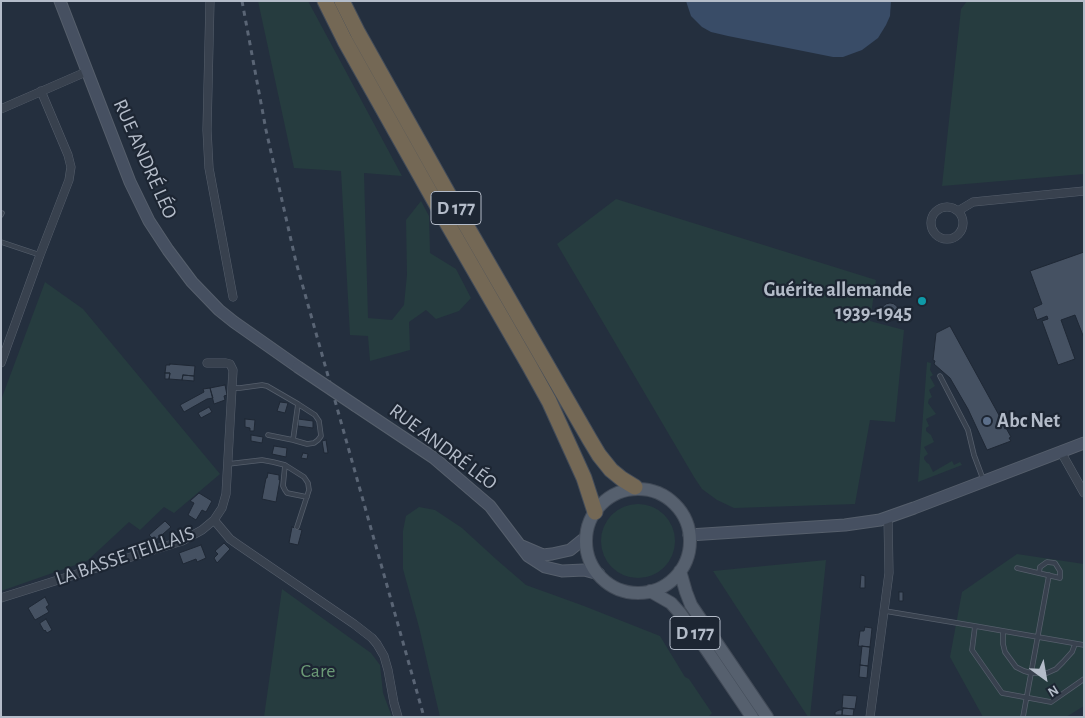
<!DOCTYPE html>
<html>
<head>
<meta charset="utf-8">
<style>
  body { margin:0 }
  #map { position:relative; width:1085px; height:718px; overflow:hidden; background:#242f3e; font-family:"Alegreya Sans",sans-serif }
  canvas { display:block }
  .frame { position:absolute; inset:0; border:2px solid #b4bcc9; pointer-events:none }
  .north { position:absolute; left:1020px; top:653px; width:50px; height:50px; -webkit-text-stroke:4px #1d2633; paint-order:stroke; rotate:148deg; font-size:14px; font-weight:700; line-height:20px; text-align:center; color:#b4bcc9 }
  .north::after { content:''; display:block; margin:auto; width:18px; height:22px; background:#b4bcc9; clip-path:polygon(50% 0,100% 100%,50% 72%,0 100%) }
</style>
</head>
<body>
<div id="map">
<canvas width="1085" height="718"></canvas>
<div class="frame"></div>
<div class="north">N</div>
</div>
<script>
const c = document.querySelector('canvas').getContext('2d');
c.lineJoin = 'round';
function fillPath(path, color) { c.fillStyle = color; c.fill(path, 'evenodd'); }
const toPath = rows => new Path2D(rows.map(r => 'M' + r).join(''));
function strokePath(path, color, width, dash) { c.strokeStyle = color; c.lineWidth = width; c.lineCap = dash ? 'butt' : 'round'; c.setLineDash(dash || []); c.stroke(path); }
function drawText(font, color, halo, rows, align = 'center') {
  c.font = font + ' "Alegreya Sans",sans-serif'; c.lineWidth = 4.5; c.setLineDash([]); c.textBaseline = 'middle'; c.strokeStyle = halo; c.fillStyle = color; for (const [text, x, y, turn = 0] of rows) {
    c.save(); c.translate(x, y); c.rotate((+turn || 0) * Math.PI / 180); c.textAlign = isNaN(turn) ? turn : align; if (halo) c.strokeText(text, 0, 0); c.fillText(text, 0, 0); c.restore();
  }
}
const green = toPath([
  [258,1,308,1,402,176,364,173,368,318,392,320,404,305,407,275,406,220,421,201,429,216,430,253,456,269,471,298,459,311,436,319,426,310,409,322,410,350,370,361,368,336,350,335,341,171,294,168],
  [967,1,1084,1,1084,174,942,186,961,9],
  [616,199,876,280,870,321,904,330,895,422,870,420,855,504,734,508,717,500,702,489,694,477,557,244],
  [45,282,83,309,220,474,174,513,164,507,140,530,129,522,87,561,1,591,1,400],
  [927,362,931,363,930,370,933,375,930,377,935,386,929,390,932,397,929,399,928,403,936,414,926,419,929,426,926,428,926,431,931,435,934,442,924,447,928,454,924,457,924,459,927,463,929,464,933,472,952,461,954,465,960,462,962,465,918,482],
  '601 541a37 37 0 1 1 74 0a37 37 0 1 1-74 0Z',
  [419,507,435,510,462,528,497,560,526,585,584,606,660,636,685,677,689,679,712,713,708,717,440,717,419,627,403,569,403,531,406,516],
  [1017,554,1084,564,1084,706,1066,717,983,717,950,657,962,592],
  [826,560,810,717,808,717,713,571],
  [282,589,371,653,380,665,383,693,392,717,264,717]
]);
const water = toPath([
  [686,1,891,1,890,16,886,25,878,38,862,50,843,57,833,57,728,36,711,32,702,27,691,16]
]);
const building = toPath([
  [1084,252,1084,338,1075,315,1061,320,1075,359,1058,365,1042,321,1048,319,1047,316,1037,320,1033,308,1042,304,1030,271,1084,252],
  '881 312a9 9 0 1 1 18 0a9 9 0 1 1-18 0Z',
  [950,326,1011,437,1009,438,1011,441,987,450,968,409,950,378,934,364,935,361,933,360,936,333,950,326],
  [170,364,195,366,194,376,183,375,182,380,169,379,170,373,165,373,166,365,170,365,170,364],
  [165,373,170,373,169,379,165,379,165,373],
  [183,375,194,376,194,381,182,380,183,375],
  [225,385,227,395,224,396,225,400,214,404,210,388,225,385],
  [210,388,213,398,207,399,184,412,180,405,204,392,203,389,210,388],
  [280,402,288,403,285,413,277,411,280,402],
  [209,407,212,412,201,418,198,413,209,407],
  [245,419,255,420,254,431,250,431,250,428,245,427,245,419],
  [298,419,313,421,313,428,298,426,298,419],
  [251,435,263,437,262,443,251,441,251,435],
  [326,440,328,453,324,453,322,441,326,440],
  [274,446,287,448,286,457,272,454,274,446],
  [303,453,308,454,307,459,301,458,303,453],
  [268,473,279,475,279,480,280,480,276,502,262,499,266,478,267,478,268,473],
  [199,493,212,501,206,512,202,510,196,520,188,515,194,503,190,501,199,493],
  [165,521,171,527,155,541,149,535,165,521],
  [292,527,302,530,298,545,289,543,292,527],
  [224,543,230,549,217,563,214,558,218,554,215,551,224,543],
  [201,545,206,558,197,562,196,559,183,564,179,553,201,545],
  [861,575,865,576,865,588,860,588,861,575],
  [899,592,903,592,903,601,899,601,899,592],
  [45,597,49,605,46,607,49,612,35,620,28,608,45,597],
  [46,619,52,630,47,633,45,630,44,631,40,624,40,623,46,619],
  [865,627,872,628,870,647,858,646,860,631,864,631,865,627],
  [862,646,870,647,868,666,860,665,862,646],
  [860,665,868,666,867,678,859,677,860,665],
  [843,695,857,696,855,709,842,708,843,695],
  [843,708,854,709,853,716,842,715,843,708],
  [839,710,842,710,842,715,835,715,835,712,839,710]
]);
const lane = toPath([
  [1,215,2,213],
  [1,242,40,255],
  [940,376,968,430,974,455,983,479],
  [232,388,240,388,262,385,267,386,298,404,293,440],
  [268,435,293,440,307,444,314,443,318,440,321,436,319,421,315,415,298,404],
  [228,464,262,460,273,462,285,465,304,477,308,483,309,490,297,527],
  [285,465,283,486,285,490,287,493,307,497],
  [1017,568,1060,578,1060,571,1055,563,1047,562,1040,567,1039,573],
  [885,611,975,626],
  [1003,631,1003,644,1005,652,1016,667,1024,671,1031,673,1047,673,1056,669,1063,662,1072,652,1075,644],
  [1084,645,975,626,972,650,1002,693,1051,702,1084,679],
  [1023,717,1049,575]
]);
const street = toPath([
  [210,1,207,130,209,168,233,297],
  [1,109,88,71],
  '931 223a16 16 0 1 1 32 0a16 16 0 1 1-32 0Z',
  [958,211,973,202,1084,191],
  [1,363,40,255,69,180,71,167,68,155,41,91],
  [1061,452,1084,493],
  [214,520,230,539,237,544,354,624,372,638,377,644,384,656,388,670,394,703,398,717],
  [1,598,182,541,202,530,214,520,222,508,226,494,233,370,230,364,226,363,207,363],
  [870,717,889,573,888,517]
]);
const secondary = toPath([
  [60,1,130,182,149,221,168,250,192,282,219,310,234,322,298,367],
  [356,406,434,458,490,506,528,556,545,567,562,571,584,570,599,574],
  [689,535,845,525,880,520,914,508,1084,443],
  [522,546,543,555,552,554,570,550,586,537]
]);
const primary = toPath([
  '586 541a52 52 0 1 1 104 0a52 52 0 1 1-104 0Z',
  [680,571,686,592,691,605,767,717],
  [650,591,671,603,680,613,706,649,752,717]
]);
const highway = toPath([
  [325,1,345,41,442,214,529,365,549,401,584,478,595,512],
  [342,1,358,33,455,206,590,440,599,455,611,470,622,479,635,487]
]);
const rail = toPath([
  [242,1,266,130,296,262,424,717]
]);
const secondaryBridge = toPath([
  [298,367,356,406]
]);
const markers = [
  [922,301,5,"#0f9aa8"],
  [987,421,5,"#5c6f8a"]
];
const shields = [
  [456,208,50],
  [695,633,50]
];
const shieldNames = [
  ["D 177",456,208],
  ["D 177",695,633]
];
const streetNames = [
  ["RUE ANDRÉ LÉO",145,159,66],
  ["RUE ANDRÉ LÉO",443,447,37],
  ["LA BASSE TEILLAIS",125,556,-19]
];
const poiNames = [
  ["Guérite allemande",912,290],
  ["1939-1945",912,313],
  ["Abc Net",997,421,"left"]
];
const parkNames = [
  ["Care",318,671]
];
fillPath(green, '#263c3f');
fillPath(water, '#394c67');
fillPath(building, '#455162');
strokePath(building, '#1f2835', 1);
strokePath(lane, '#565f6c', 5.5);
strokePath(street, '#565f6c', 9);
strokePath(secondary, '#565f6c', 13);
strokePath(primary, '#414a57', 14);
strokePath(highway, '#434c59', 17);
strokePath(lane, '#38414e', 4);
strokePath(street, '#38414e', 8);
strokePath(secondary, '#465061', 11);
strokePath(primary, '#56606e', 12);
strokePath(highway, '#746855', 15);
strokePath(rail, '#5a6575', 3, [5, 5]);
strokePath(secondaryBridge, '#565f6c', 13, []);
strokePath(secondaryBridge, '#465061', 11);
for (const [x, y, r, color] of markers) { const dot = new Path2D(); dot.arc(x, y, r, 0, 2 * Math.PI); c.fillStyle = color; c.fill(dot); strokePath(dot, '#1d2633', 2); }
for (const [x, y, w] of shields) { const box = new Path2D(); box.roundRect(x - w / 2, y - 16.5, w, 33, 4); c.fillStyle = '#1d2633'; c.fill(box); strokePath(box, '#b4bcc9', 1); }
drawText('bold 19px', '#b4bcc9', null, shieldNames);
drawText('20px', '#b4bcc9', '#1d2633', streetNames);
drawText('bold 20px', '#b4bcc9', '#1d2633', poiNames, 'right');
drawText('20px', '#6b9a76', '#1d2633', parkNames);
</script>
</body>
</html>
